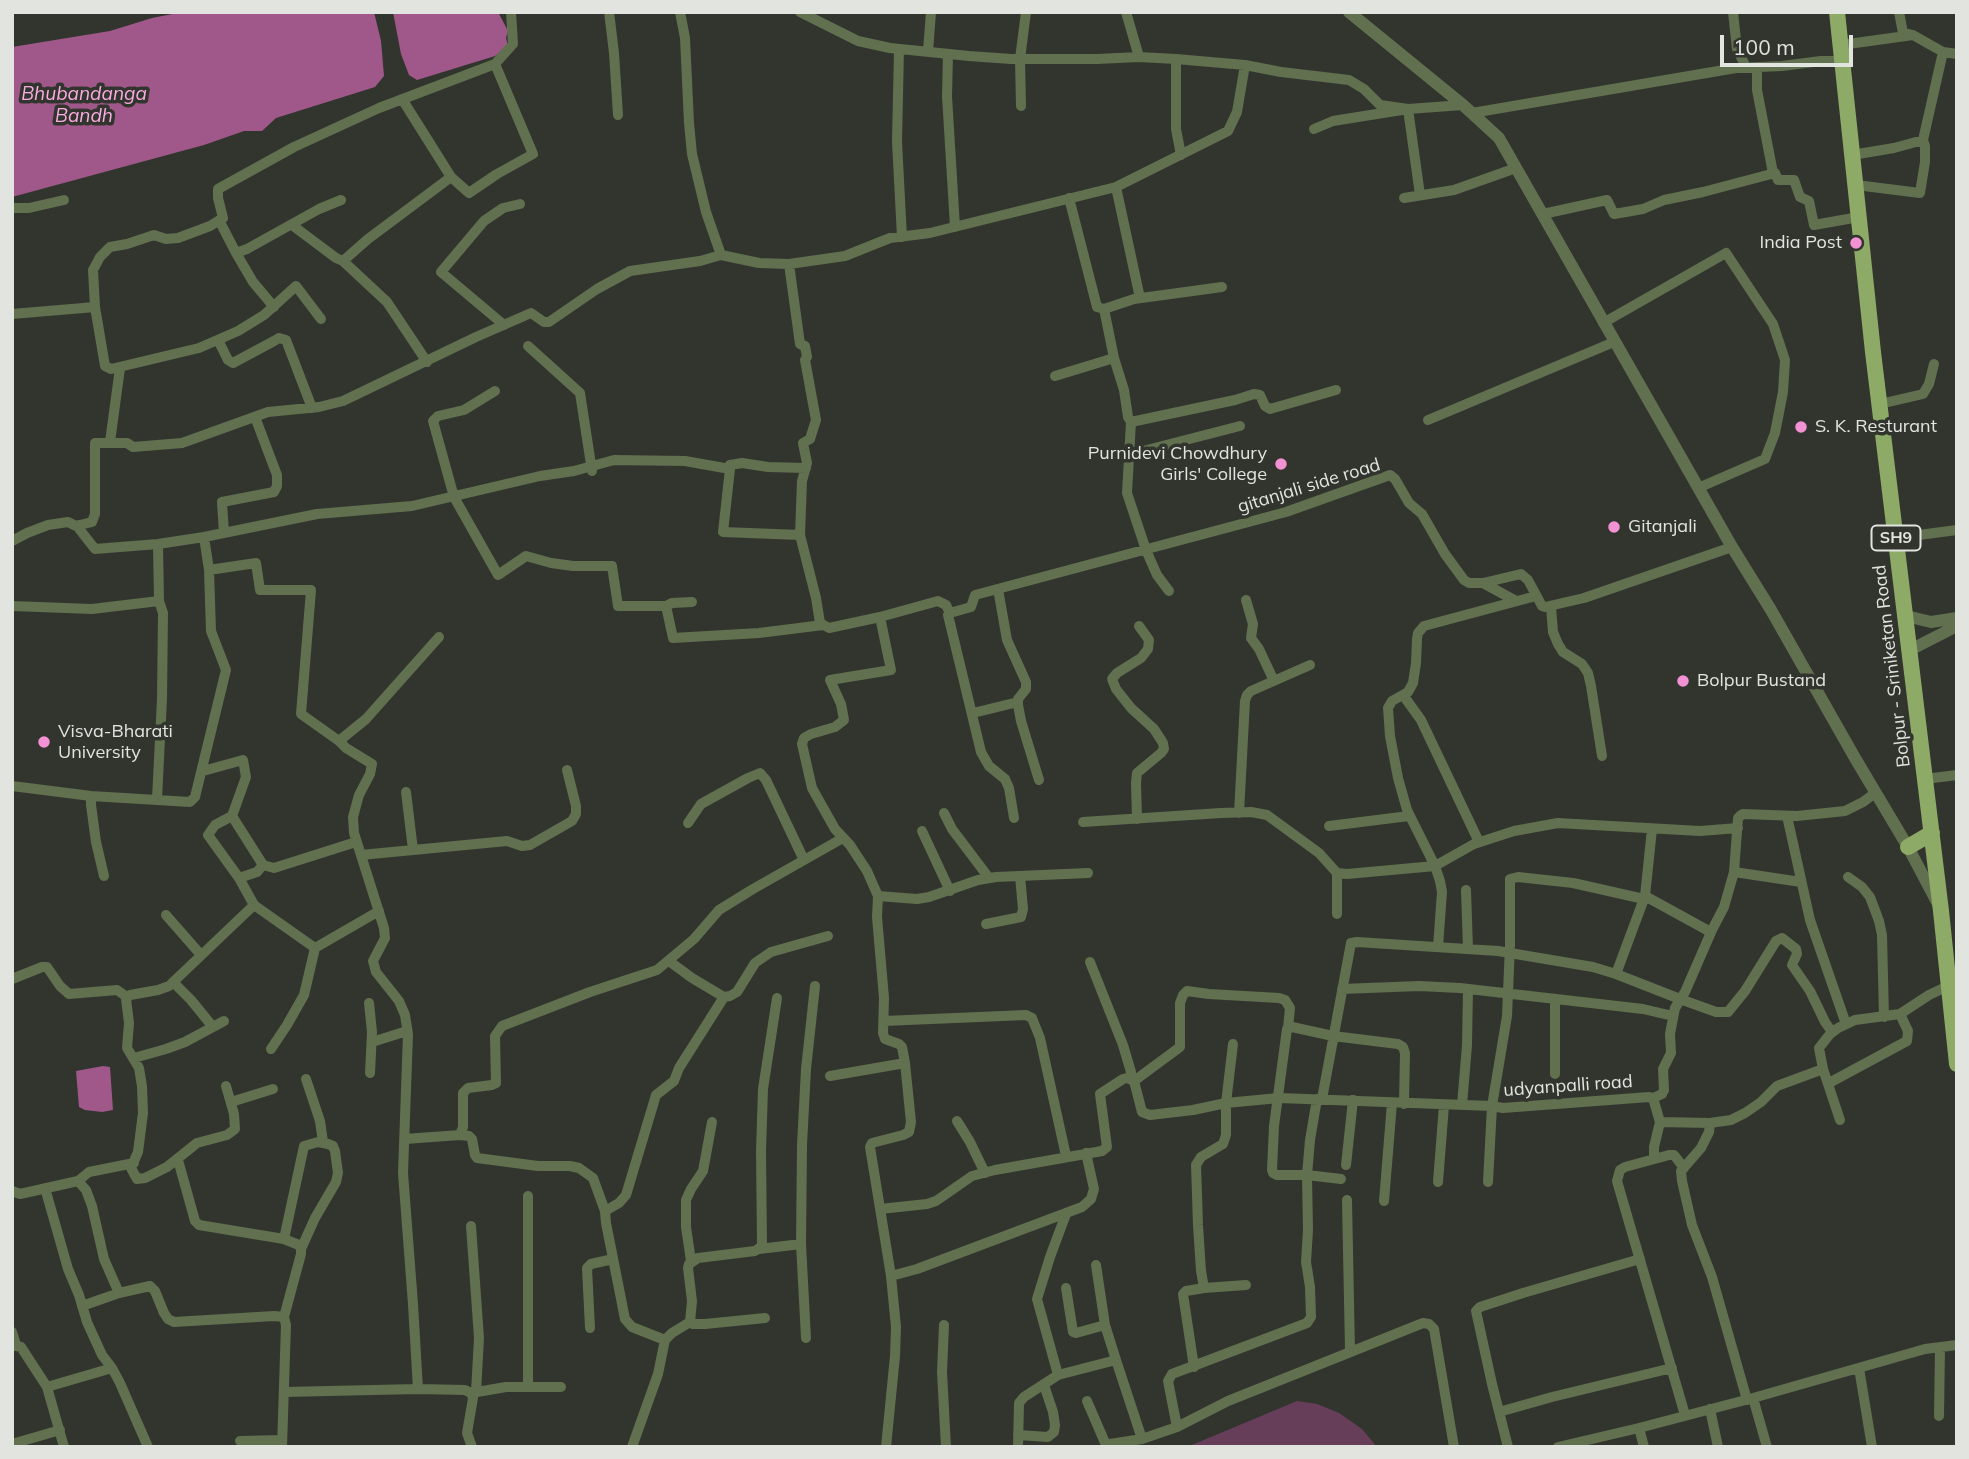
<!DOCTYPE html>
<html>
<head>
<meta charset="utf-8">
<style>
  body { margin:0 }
  #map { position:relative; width:1969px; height:1459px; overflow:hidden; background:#32352e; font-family:Mulish,sans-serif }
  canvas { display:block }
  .frame { position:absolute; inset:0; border:14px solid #e2e4df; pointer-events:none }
  .scale { position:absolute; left:1720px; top:35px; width:133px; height:32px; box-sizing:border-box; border:4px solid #e2e4df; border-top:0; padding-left:9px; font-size:21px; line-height:24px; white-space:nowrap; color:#e2e4df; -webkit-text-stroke:5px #32352e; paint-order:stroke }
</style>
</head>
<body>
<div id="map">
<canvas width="1969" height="1459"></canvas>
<div class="frame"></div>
<div class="scale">100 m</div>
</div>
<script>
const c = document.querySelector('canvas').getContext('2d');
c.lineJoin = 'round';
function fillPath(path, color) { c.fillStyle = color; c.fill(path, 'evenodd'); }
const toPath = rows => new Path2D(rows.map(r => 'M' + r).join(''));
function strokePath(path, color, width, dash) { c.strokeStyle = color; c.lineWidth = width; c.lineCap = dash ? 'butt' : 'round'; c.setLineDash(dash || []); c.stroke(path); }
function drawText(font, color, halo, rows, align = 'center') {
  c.font = font + ' Mulish,sans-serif'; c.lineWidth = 7; c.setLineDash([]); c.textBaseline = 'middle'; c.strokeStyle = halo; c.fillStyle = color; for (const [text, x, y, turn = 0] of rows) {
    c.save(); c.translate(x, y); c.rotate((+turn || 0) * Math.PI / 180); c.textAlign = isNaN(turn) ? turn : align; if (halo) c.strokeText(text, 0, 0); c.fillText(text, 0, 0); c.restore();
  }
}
const green = toPath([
  [1297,1401,1317,1404,1339,1413,1362,1429,1377,1447,1187,1447]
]);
const water = toPath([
  [183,12,374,12,381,41,384,76,375,87,276,118,262,131,244,131,204,145,12,197,12,47,110,31,152,18],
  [393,12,498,12,508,31,506,38,508,46,495,56,417,80,409,75,401,54],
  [103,1066,110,1067,113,1110,102,1112,85,1110,79,1107,76,1071]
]);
const minor = toPath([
  [609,12,614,53,618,115],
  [680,12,685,38,689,123,692,154,706,212,721,255,759,263,789,264,800,344,805,346,807,357,805,360,816,420,810,439,803,443,807,463,802,481,800,535,816,598,820,623,829,628,880,617,891,670,830,680,841,704,844,720,835,727,811,734,804,738,802,744,812,788,835,829,850,845,867,871,878,896,877,917,884,998,883,1033,885,1039,899,1044,902,1047,905,1063,911,1122,909,1132,903,1135,872,1143,870,1147,891,1276,896,1327,895,1356,886,1447],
  [800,12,858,41,890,48,969,56,1011,59,1097,59,1139,57,1176,59,1245,65,1281,72,1349,80,1364,89,1380,105,1408,109,1463,105],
  [1126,12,1139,57],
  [1733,12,1737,49,1746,67],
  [1899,12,1903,33,1912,35],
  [1841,45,1913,35,1943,52,1957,54],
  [899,49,897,142,902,237],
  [928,51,931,12],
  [948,54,947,96,955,227],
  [1176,59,1176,129,1181,155],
  [1757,67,1757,90,1773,173],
  [402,99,451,177,469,193,497,174,533,154,495,64],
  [1021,106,1020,59,1026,12],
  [1472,113,1736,68,1782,66,1821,61,1842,61],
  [1314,129,1333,121,1408,109,1420,195],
  [1852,155,1894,148,1923,140],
  [1856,185,1920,193,1925,162,1925,146,1923,140,1943,52],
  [1116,187,1140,298],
  [1069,198,1097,307,1104,309],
  [1404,198,1454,190,1516,168],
  [12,208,29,208,64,200],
  [1543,214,1607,200,1614,214,1643,209,1664,200,1703,192,1775,173,1778,180,1794,180,1800,197,1809,201,1814,225,1859,217],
  [223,218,220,222,236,253,253,282,274,307],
  [292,225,336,258,343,261,387,302,427,362],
  [236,253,247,249,319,209,341,200],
  [343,261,368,239,451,177],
  [789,264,845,256,890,238,930,233,1116,187,1228,131,1237,112,1245,65],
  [95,307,105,366,111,369,199,348,238,331,264,315,296,286,321,319],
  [12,314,95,307,93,270,100,257,110,247,127,244,154,235,166,239,178,238,210,226,223,218,218,198,218,189,294,147,379,108,495,64,513,44,511,12],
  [1603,323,1726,253,1773,324,1785,360,1783,392,1775,433,1765,459,1698,488],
  [504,325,441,272,484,221,503,208,520,204],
  [218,340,228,360,233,363,274,341,279,338,286,340,312,408],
  [528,346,580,393,592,471],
  [1055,376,1114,358],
  [495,391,464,410,438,416,433,421,454,497,498,575,526,556,551,563,573,566,612,566,618,606,666,606,673,638,759,633,823,625],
  [1880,404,1923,394,1929,384,1934,364],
  [1428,420,1614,342],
  [1131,422,1235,400,1254,394,1260,395,1265,406,1270,409,1336,390],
  [110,442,120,368],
  [1130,452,1139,452,1240,426],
  [730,469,730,465,742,463,768,467,806,468],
  [79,525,80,530,95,549,158,544,204,537,317,514,412,506,540,476,574,471,614,460,685,461,730,469,723,532,800,535],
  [224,533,222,502,274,492,277,486,277,475,255,417],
  [204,537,209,570,256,563,260,590,311,590,301,714,339,741,346,748,372,764,370,774,359,795,353,817,354,833,384,928,385,938,373,961,376,972,399,1001,405,1015,408,1034,403,1173,413,1304,418,1389,465,1390,471,1393,473,1398,467,1433,472,1447],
  [1896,538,1957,530],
  [12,541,27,533,48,525,68,522,76,526,92,522,95,514,95,443,127,443,133,447,182,443,268,412,319,407,343,401,476,337,531,313,544,322,549,322,597,289,630,271,700,261,721,255],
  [1483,583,1516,601],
  [998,589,1007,640,1026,682,1026,689,1018,699,1018,705,1021,721,1039,780],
  [1169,591,1157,575,1146,550,1127,493,1131,422,1128,417,1124,390,1114,358,1104,309,1134,299,1222,287],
  [1246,600,1253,624,1251,638,1259,649,1274,681],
  [12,606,92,609,159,601],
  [666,606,672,603,692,602],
  [1551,607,1553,632,1558,644,1563,652,1582,664,1588,673,1591,686,1602,756],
  [950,613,948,615,981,752,989,766,1005,779,1009,788,1014,818],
  [880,617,938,601,946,605,950,613,971,607,975,595,1286,512,1390,475,1395,479,1409,503,1422,514,1445,554,1464,580,1469,583,1483,583,1521,574,1528,580,1542,606,1545,607,1584,598,1732,547],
  [1403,695,1421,720,1479,842],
  [973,713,1018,702],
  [339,741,366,719,439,637],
  [203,771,243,760,246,777,232,816,215,825,208,835,239,878,254,905,315,948],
  [1925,779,1957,775],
  [12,786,91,796,190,802,195,797,226,670,211,631,209,570],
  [406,792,413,850],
  [91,796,91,805,96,842,104,876],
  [157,799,162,699,163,613,159,601,158,544],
  [944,813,952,829,989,878],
  [1239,813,1245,701,1247,695,1251,691,1310,665],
  [232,816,263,865,274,868,356,842],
  [1787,816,1810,920,1846,1024],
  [1137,819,1136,783,1137,773,1161,753,1164,749,1163,743,1154,729,1131,708,1116,689,1112,679,1117,673,1141,658,1148,649,1149,640,1139,626],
  [1083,822,1221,813,1251,812,1267,815,1319,853,1337,873,1347,874,1435,866,1474,844,1514,831,1558,823,1700,831,1738,828],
  [688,823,701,804,748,778,760,773,766,780,804,860],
  [1329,826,1409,816],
  [922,831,950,891],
  [361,855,507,841,522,846,530,845,572,821,576,814,576,806,567,770],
  [1734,872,1801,882],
  [1848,877,1862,887,1870,897,1879,921,1882,935,1884,1017],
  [239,878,257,872,263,865],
  [1466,890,1468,949],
  [878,896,917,899,929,897,978,880,996,877,1088,873],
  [1645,896,1652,829],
  [1337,914,1337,873],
  [166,915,201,955],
  [986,924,1021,917,1023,909,1020,876],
  [1438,947,1442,892,1440,881,1435,866,1407,810,1398,778,1390,736,1388,708,1392,701,1408,692,1413,683,1416,663,1417,639,1418,633,1424,626,1536,596],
  [669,961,692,978,724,997,730,996,737,992,755,963,771,952,828,936],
  [1090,962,1123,1045,1131,1072,1131,1079],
  [1616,974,1680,999,1716,1012,1728,1012,1745,991,1776,941,1782,938,1796,949,1797,954,1792,965,1810,991,1825,1022,1832,1032],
  [12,979,42,967,47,967,60,986,69,994,117,990,127,997],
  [173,982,191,1000,213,1027],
  [1342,989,1419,986,1460,988,1643,1009,1673,1016],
  [1555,999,1555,1074],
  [369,1003,372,1032,370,1073],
  [884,1021,1026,1015,1032,1018,1040,1038,1066,1156],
  [372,1042,407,1031],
  [271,1049,287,1025,304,995,315,948,379,911],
  [134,1058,166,1049,185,1042,224,1021],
  [1823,1069,1840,1120],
  [830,1076,905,1063],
  [306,1079,320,1121,323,1142],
  [1134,1081,1180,1047,1180,1003,1183,995,1187,991,1209,994,1279,998,1285,1000,1290,1008,1288,1028],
  [1829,1083,1907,1041,1908,1031,1900,1014],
  [226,1086,234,1114,235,1129,227,1135,197,1143,167,1167,145,1178,137,1179,131,1168,138,1152,143,1113,142,1086,139,1068,127,1048,129,1023,126,999,130,995,158,990,169,986,254,905],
  [1653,1098,1662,1094,1664,1090,1663,1069,1671,1053,1670,1034,1675,1008,1685,992,1712,930],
  [1322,1099,1351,943,1357,942,1498,951,1593,967,1616,974,1645,896,1707,930,1712,930,1724,907,1734,872,1738,818,1740,816,1743,814,1797,816,1845,811,1863,802,1875,793],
  [231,1102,273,1089],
  [1462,1105,1467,1045,1468,989],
  [957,1121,970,1142,985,1173],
  [1710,1123,1709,1132,1701,1148,1681,1171,1682,1181,1692,1225,1712,1277,1747,1400],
  [460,1135,469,1136,472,1139,475,1155,477,1158,538,1166,570,1166,579,1168,593,1178,605,1211,606,1223,625,1319,632,1327,665,1340],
  [405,1139,460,1135,463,1127,463,1093,468,1088,492,1085,496,1083,495,1036,502,1026,590,992,657,970,694,939,719,910,753,889,843,838],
  [1654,1159,1654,1147,1660,1122],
  [178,1160,195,1221,199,1225,284,1239,299,1245,301,1249,301,1254,284,1317],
  [1346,1165,1353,1100],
  [1684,1168,1674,1155,1669,1155,1625,1167,1620,1170,1617,1181,1685,1415],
  [1341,1179,1307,1175,1277,1175,1273,1173,1272,1170,1274,1126,1287,1029,1292,1027,1333,1036,1398,1044,1403,1047,1405,1053,1404,1104],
  [78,1181,89,1172,134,1163],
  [1438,1182,1444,1105],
  [1488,1182,1492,1106,1507,1016,1510,945,1510,879,1518,877,1573,883,1644,899],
  [45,1188,68,1269,79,1295,87,1322,102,1355,112,1368,120,1383,148,1447],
  [12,1191,20,1194,78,1181,86,1190,92,1206,104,1259,119,1293,150,1286,155,1291,164,1313,168,1319,174,1322,274,1316,284,1317,286,1325,282,1447],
  [1347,1200,1350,1351],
  [1384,1201,1392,1103],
  [880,1209,927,1204,936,1201,972,1176,995,1170,1102,1151,1107,1147,1100,1094,1123,1079,1127,1078,1134,1081,1142,1112,1150,1115,1193,1110,1226,1103,1279,1098,1492,1106,1503,1108,1649,1097,1653,1098,1660,1122,1710,1123,1731,1120,1745,1113,1761,1102,1777,1086,1823,1069,1819,1048,1830,1034,1838,1028,1855,1020,1900,1014,1929,995,1948,986,1957,983],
  [605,1211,619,1203,626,1195,656,1095,674,1081,679,1068,724,997],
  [1066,1214,1050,1257,1037,1299,1058,1375,1116,1360,1142,1439],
  [471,1226,479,1338,476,1392],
  [284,1239,304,1146,318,1142,328,1144,333,1146,335,1151,338,1173,336,1182,315,1218,301,1249],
  [759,1249,801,1244],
  [691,1261,686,1227,686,1200,691,1189,703,1171,712,1122],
  [1096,1265,1105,1325,1116,1360],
  [891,1276,917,1269,1082,1207,1091,1199,1094,1189,1086,1153],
  [1066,1288,1073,1332,1076,1333,1105,1325],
  [1204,1288,1201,1271,1198,1225,1196,1165,1201,1157,1223,1144,1226,1135,1226,1103,1233,1044],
  [82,1306,119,1293],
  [690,1322,693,1324,705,1324,765,1318],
  [944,1325,942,1372,946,1447],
  [590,1328,587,1268,591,1264,613,1259],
  [12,1332,16,1345],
  [806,1338,801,1244,802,1145,806,1069,815,986],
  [12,1345,21,1347,47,1387],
  [1194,1367,1183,1294,1186,1291,1204,1288,1246,1285],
  [1859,1368,1872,1447],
  [528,1386,528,1196],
  [284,1392,418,1389],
  [471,1393,506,1387,561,1387],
  [1753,1398,1767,1447],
  [1087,1401,1106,1445],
  [1710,1409,1718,1447],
  [1499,1412,1552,1397,1672,1368],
  [1939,1416,1940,1347],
  [1177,1427,1168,1381,1172,1374,1307,1323,1311,1317,1310,1287,1306,1262,1308,1230,1307,1175,1310,1140,1317,1099],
  [1639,1428,1644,1447],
  [1018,1435,1048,1437,1054,1432,1055,1425,1053,1412,1044,1385],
  [240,1441,282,1440],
  [12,1444,60,1430],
  [64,1447,47,1387,112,1368],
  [632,1447,658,1374,665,1340,672,1333,690,1322,692,1301,688,1268,689,1264,698,1258,755,1251,762,1246,761,1151,763,1089,777,998],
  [1018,1447,1019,1403,1024,1397,1058,1375],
  [1105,1447,1110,1444,1142,1439,1177,1427,1228,1401,1423,1323,1429,1324,1434,1329,1454,1447],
  [1508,1447,1492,1384,1476,1311,1480,1307,1523,1293,1640,1259],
  [1558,1447,1639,1428,1753,1398,1925,1349,1957,1345]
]);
const tertiary = toPath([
  [1349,12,1463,105,1499,138,1732,547,1771,610,1855,758,1908,847,1938,904],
  [1906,616,1931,622,1957,618],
  [1910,650,1957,626]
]);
const primary = toPath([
  [1837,12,1873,352,1941,911,1957,1064],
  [1908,847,1932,833]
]);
const markers = [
  [1856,243,7,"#f391d5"],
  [1801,427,7,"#f391d5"],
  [1281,464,7,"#f391d5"],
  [1614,527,7,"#f391d5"],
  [1683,681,7,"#f391d5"],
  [44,742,7,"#f391d5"]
];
const shields = [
  [1896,538,49]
];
const shieldNames = [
  ["SH9",1896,538]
];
const poiNames = [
  ["India Post",1842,243,"right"],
  ["S. K. Resturant",1815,427],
  ["Purnidevi Chowdhury",1267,454,"right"],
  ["Girls' College",1267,475,"right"],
  ["Gitanjali",1628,527],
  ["Bolpur Bustand",1697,681],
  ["Visva-Bharati",58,732],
  ["University",58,753]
];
const streetNames = [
  ["gitanjali side road",1309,486,-17],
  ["Bolpur - Sriniketan Road",1892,666,-97],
  ["udyanpalli road",1568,1086,-4]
];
const waterNames = [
  ["Bhubandanga",84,94],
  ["Bandh",84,116]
];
fillPath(green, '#673e5a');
fillPath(water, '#a0588a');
strokePath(minor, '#61704f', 10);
strokePath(tertiary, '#61704f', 12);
strokePath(primary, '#8eaa67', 16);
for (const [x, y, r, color] of markers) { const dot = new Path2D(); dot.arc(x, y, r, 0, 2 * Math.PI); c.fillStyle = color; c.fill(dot); strokePath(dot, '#32352e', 2.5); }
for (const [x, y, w] of shields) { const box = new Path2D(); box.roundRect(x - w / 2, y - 12.5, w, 25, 5); c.fillStyle = '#32352e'; c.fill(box); strokePath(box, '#e2e4df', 2); }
drawText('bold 16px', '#e2e4df', null, shieldNames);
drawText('18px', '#e2e4df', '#32352e', poiNames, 'left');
drawText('18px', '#e2e4df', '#32352e', streetNames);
drawText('italic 19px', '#faabe1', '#32352e', waterNames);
</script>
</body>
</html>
